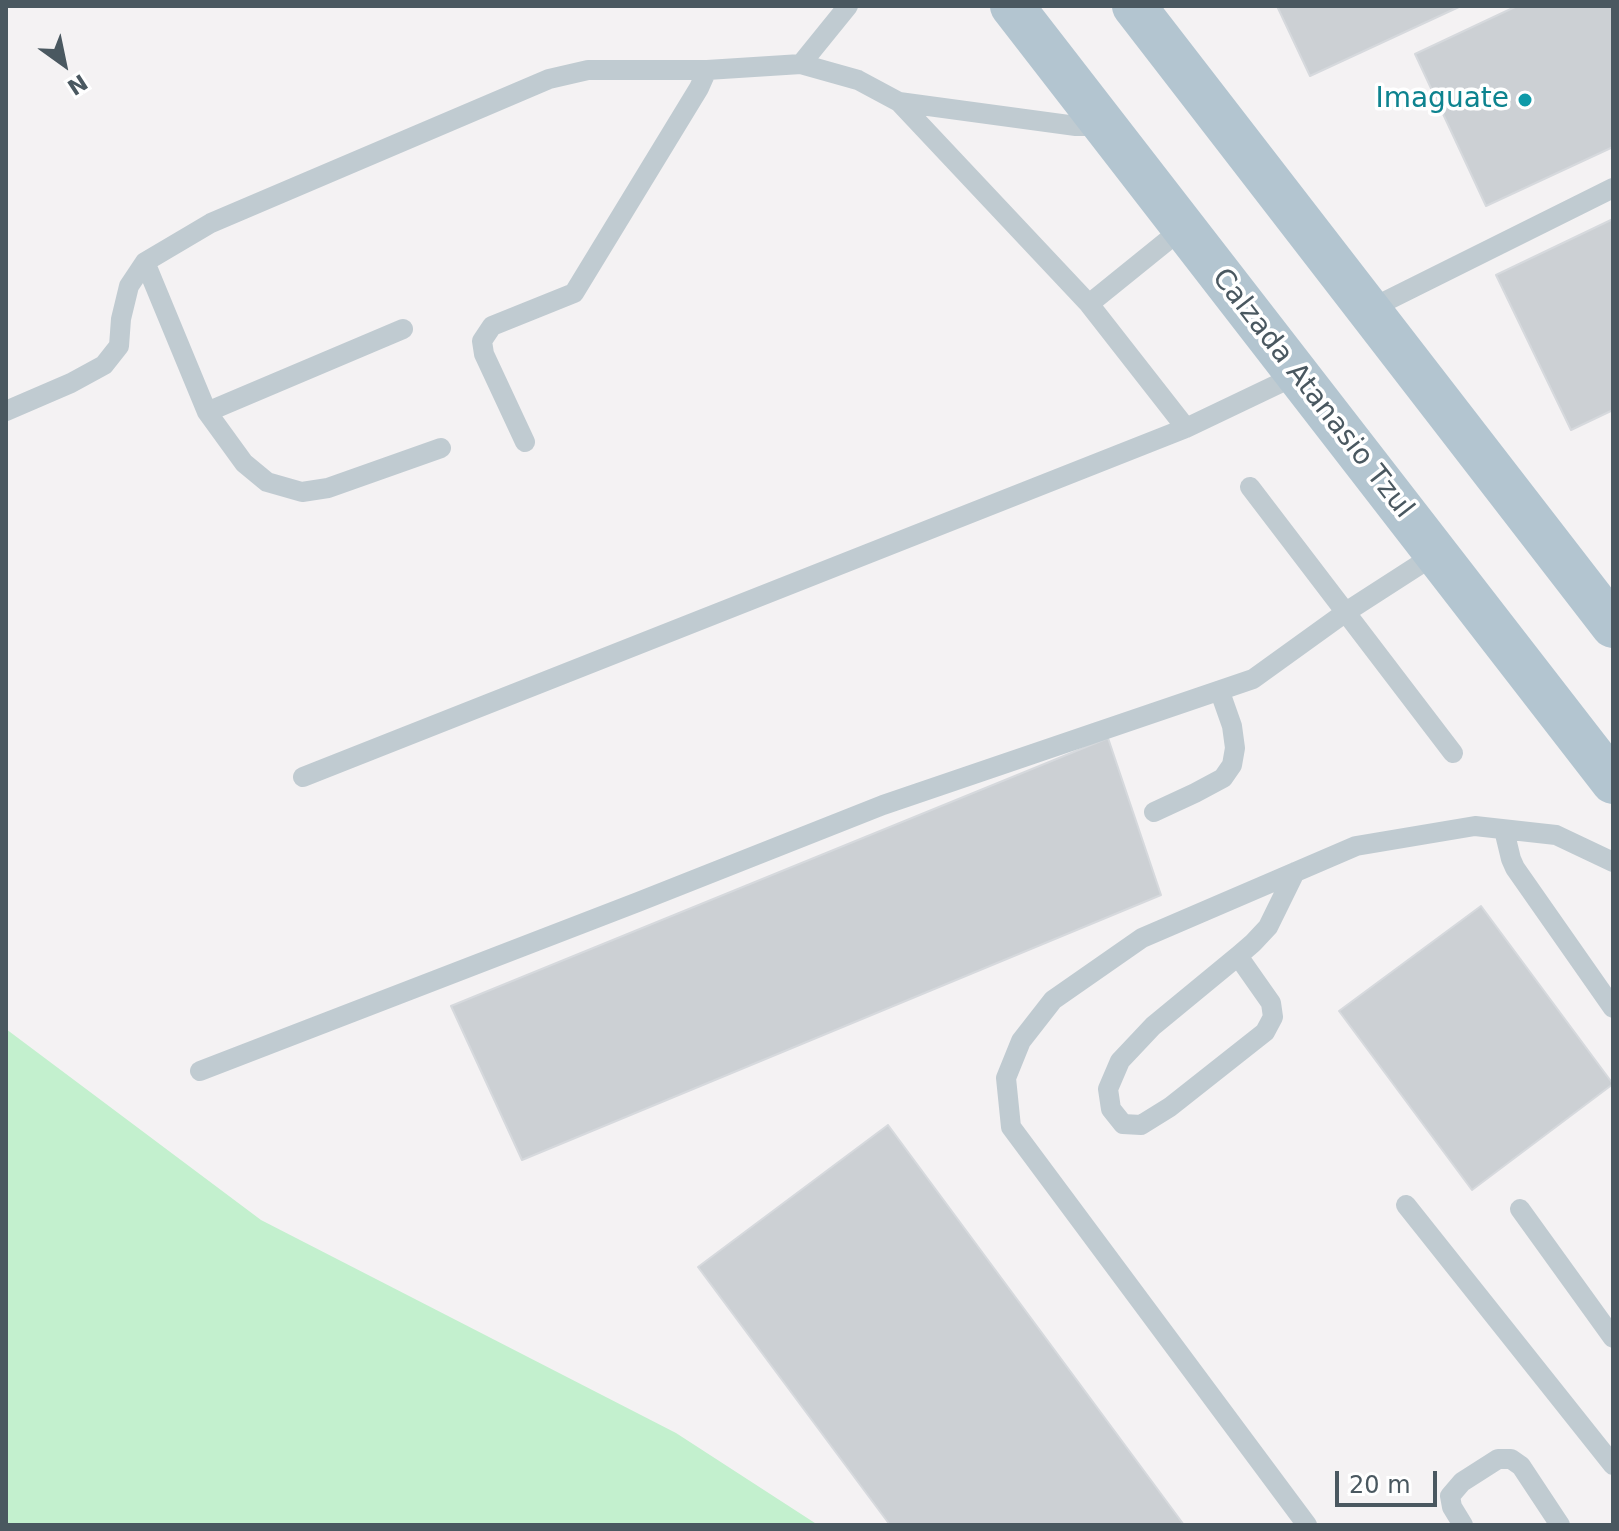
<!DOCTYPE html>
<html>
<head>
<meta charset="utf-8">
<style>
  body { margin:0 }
  #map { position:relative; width:1619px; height:1531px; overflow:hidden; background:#f4f2f3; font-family:"DejaVu Sans",sans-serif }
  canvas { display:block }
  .frame { position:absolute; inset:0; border:8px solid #4a5860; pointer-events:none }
  .north { position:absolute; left:24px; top:24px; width:80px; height:80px; -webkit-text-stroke:6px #fff; paint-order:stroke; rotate:147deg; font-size:22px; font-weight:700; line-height:32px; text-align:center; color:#4a5860 }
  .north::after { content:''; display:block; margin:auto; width:28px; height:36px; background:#4a5860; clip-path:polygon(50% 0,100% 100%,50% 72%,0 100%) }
  .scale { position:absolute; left:1335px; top:1471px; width:102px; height:36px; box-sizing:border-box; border:4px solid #4a5860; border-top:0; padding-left:10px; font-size:24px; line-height:28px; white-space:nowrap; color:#4a5860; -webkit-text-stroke:6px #fff; paint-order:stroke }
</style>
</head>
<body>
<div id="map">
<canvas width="1619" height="1531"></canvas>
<div class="frame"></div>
<div class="north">N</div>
<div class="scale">20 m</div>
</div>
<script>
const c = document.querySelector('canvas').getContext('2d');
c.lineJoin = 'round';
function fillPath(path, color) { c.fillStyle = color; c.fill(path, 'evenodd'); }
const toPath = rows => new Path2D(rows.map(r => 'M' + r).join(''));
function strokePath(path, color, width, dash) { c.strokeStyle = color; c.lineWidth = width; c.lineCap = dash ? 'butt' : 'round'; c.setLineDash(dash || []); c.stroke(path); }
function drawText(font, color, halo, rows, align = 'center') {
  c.font = font + ' "DejaVu Sans",sans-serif'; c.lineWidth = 7; c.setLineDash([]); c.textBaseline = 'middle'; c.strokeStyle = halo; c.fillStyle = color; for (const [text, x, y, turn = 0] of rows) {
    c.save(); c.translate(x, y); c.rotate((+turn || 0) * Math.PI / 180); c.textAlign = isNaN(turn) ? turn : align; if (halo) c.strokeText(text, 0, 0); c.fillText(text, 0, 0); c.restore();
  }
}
const green = toPath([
  [6,1029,261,1220,676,1433,818,1525,6,1525]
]);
const building = toPath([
  [1277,6,1461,6,1310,76,1277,6],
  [1517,6,1613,6,1613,147,1486,206,1415,54,1517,6],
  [1613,219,1613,410,1571,430,1496,275,1613,219],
  [1108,738,1161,895,522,1160,451,1006,1108,738],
  [1481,906,1613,1084,1472,1190,1339,1011,1481,906],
  [888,1125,1184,1525,890,1525,698,1267,888,1125]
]);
const lane = toPath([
  [801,64,848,6],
  [899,102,1076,126,1105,126],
  [145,262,207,412,244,463,267,482,302,492,328,488,441,448],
  [1089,304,1183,228],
  [1368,310,1613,188],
  [6,411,71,383,104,365,119,346,121,319,129,286,145,262,211,223,549,79,588,70,707,70,801,64,858,80,899,102,1089,304,1186,428],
  [207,412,403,329],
  [525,442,484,354,482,341,492,326,574,293,699,88,707,70],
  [1250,487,1453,753],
  [303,777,1186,428,1297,375],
  [1154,812,1195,793,1223,778,1232,765,1235,748,1232,726,1220,692],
  [1504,830,1511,859,1515,868,1613,1008],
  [1238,956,1271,1003,1273,1017,1265,1032,1170,1107,1141,1125,1123,1124,1111,1109,1108,1089,1120,1061,1153,1026,1238,956,1253,943,1268,927,1295,872],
  [200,1071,638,902,883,805,1253,679,1346,612,1436,554],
  [1406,1205,1613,1465],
  [1520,1209,1613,1338],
  [1307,1525,1011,1127,1006,1078,1021,1041,1053,1000,1142,938,1356,846,1475,826,1556,835,1613,862],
  [1463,1525,1452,1507,1450,1496,1462,1482,1498,1459,1511,1459,1521,1466,1560,1525]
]);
const primary = toPath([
  [1012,6,1613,782],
  [1134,6,1613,626]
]);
const markers = [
  [1525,100,8,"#0f9aa8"]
];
const cultureNames = [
  ["Imaguate",1509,100]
];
const streetNames = [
  ["Calzada Atanasio Tzul",1312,394,52]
];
fillPath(green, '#c3f0ce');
fillPath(building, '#ccd0d4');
strokePath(building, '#d6d9dd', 2);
strokePath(lane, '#c0cbd1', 20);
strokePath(primary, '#b3c5d0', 44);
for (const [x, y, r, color] of markers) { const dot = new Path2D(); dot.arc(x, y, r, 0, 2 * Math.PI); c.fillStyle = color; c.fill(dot); strokePath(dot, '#fff', 3); }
drawText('28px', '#0d838f', '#fff', cultureNames, 'right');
drawText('28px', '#4a5860', '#fff', streetNames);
</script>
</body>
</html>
